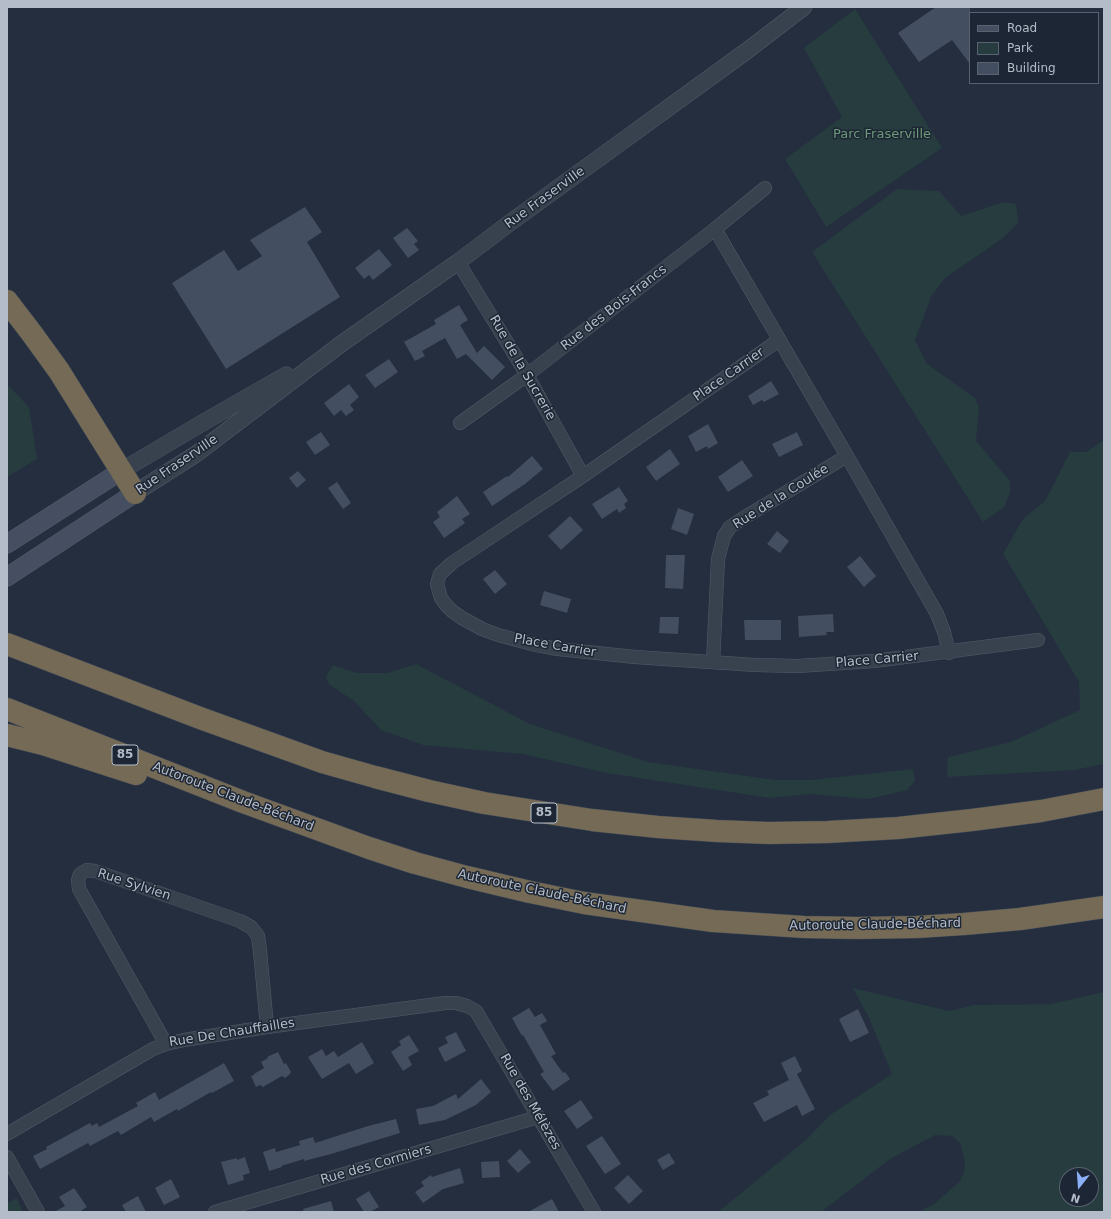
<!DOCTYPE html>
<html>
<head>
<meta charset="utf-8">
<style>
  body { margin:0 }
  #map { position:relative; width:1111px; height:1219px; overflow:hidden; background:#242e3f; font-family:"DejaVu Sans",sans-serif }
  canvas { display:block }
  .frame { position:absolute; inset:0; border:8px solid #b4bcc9; pointer-events:none }
  .legend { position:absolute; left:969px; top:12px; width:130px; height:72px; box-sizing:border-box; background:#1d2634; border:1px solid #596270; margin:0; padding:5px 7px; list-style:none; font-size:12px; color:#b4bcc9 }
  .legend li { display:flex; align-items:center; gap:8px; height:20px }
  .legend b { width:20px; border:1px solid #596270 }
  .north { position:absolute; left:1059px; top:1167px; width:40px; height:40px; box-sizing:border-box; background:#1d2634; border:1px solid #596270; border-radius:50%; rotate:197deg; font-size:11px; font-weight:700; line-height:16px; text-align:center; color:#b4bcc9 }
  .north::after { content:''; display:block; margin:auto; width:14px; height:18px; background:#8bb1f8; clip-path:polygon(50% 0,100% 100%,50% 72%,0 100%) }
</style>
</head>
<body>
<div id="map">
<canvas width="1111" height="1219"></canvas>
<div class="frame"></div>
<ul class="legend">
<li><b style="height:5px;background:#464f61"></b>Road</li>
<li><b style="height:11px;background:#263c3f"></b>Park</li>
<li><b style="height:11px;background:#434e60"></b>Building</li>
</ul>
<div class="north">N</div>
</div>
<script>
const c = document.querySelector('canvas').getContext('2d');
c.lineJoin = 'round';
function fillPath(path, color) { c.fillStyle = color; c.fill(path, 'evenodd'); }
const toPath = rows => new Path2D(rows.map(r => 'M' + r).join(''));
function strokePath(path, color, width, dash) { c.strokeStyle = color; c.lineWidth = width; c.lineCap = dash ? 'butt' : 'round'; c.setLineDash(dash || []); c.stroke(path); }
function drawText(font, color, halo, rows, align = 'center') {
  c.font = font + ' "DejaVu Sans",sans-serif'; c.lineWidth = 3; c.setLineDash([]); c.textBaseline = 'middle'; c.strokeStyle = halo; c.fillStyle = color; for (const [text, x, y, turn = 0] of rows) {
    c.save(); c.translate(x, y); c.rotate((+turn || 0) * Math.PI / 180); c.textAlign = isNaN(turn) ? turn : align; if (halo) c.strokeText(text, 0, 0); c.fillText(text, 0, 0); c.restore();
  }
}
const green = toPath([
  [855,9,942,148,826,227,785,159,842,117,804,48],
  [897,189,939,191,961,216,1004,202,1016,204,1018,223,1003,238,945,278,931,297,915,340,927,364,975,398,979,408,976,441,1010,481,1010,492,1004,507,983,522,812,252],
  [7,384,29,407,37,459,7,477],
  [1104,440,1104,764,1074,770,947,777,948,757,1011,742,1080,710,1079,682,1003,554,1023,519,1045,501,1070,452,1086,452],
  [416,664,530,724,648,762,775,780,811,780,913,769,915,781,907,790,868,799,809,794,770,798,607,773,523,754,423,745,381,730,354,701,330,685,326,677,333,665,356,673,388,673],
  [853,988,949,1011,974,1005,1051,1004,1104,992,1104,1212,918,1212,933,1205,959,1182,964,1173,965,1161,960,1143,952,1136,935,1135,890,1159,821,1212,718,1212,806,1140,830,1115,892,1074,869,1018],
  [1067,1175,1091,1175,1091,1199,1067,1199],
  [17,1198,23,1212,7,1212,7,1203]
]);
const building = toPath([
  [936,7,970,7,970,64,952,40,919,62,898,33],
  [305,207,322,232,307,242,340,297,226,369,172,283,224,250,238,271,262,256,250,240],
  [407,228,418,241,414,244,419,250,408,258,393,238],
  [379,249,392,265,373,280,369,275,364,279,355,268],
  [459,305,468,320,460,325,477,353,484,346,505,367,492,380,466,354,457,359,445,338,422,351,425,356,415,361,404,342,436,324,434,320],
  [389,359,398,372,375,388,365,375],
  [771,381,779,394,764,402,762,400,753,405,748,396],
  [349,384,359,397,350,405,354,410,346,416,341,410,334,416,324,403],
  [708,424,718,443,708,449,707,446,696,452,688,436],
  [321,432,330,445,315,455,306,442],
  [797,432,803,445,779,457,772,444],
  [670,449,680,464,656,481,646,467],
  [532,456,543,469,525,484,492,506,483,492,507,476,508,477],
  [742,460,753,476,728,492,718,477],
  [298,471,306,480,297,488,289,478],
  [337,482,351,503,343,509,328,488],
  [619,487,628,501,624,504,626,508,619,513,617,509,602,519,592,504],
  [457,496,470,514,462,519,465,523,444,538,433,522,440,517,437,512],
  [678,508,694,514,687,535,671,529],
  [570,516,583,530,561,550,548,536],
  [777,531,789,541,780,553,767,544],
  [666,555,685,555,683,589,665,588],
  [860,556,876,576,864,587,847,567],
  [495,570,507,584,495,594,483,579],
  [544,591,571,599,567,613,540,605],
  [833,614,834,632,826,632,827,635,799,637,798,616],
  [660,617,679,617,678,634,659,633],
  [744,620,781,620,781,640,745,640],
  [529,1008,535,1017,542,1013,547,1021,540,1025,556,1054,551,1056,563,1073,565,1072,570,1079,553,1091,540,1074,544,1072,523,1035,522,1036,512,1018],
  [858,1009,869,1033,850,1042,839,1019],
  [456,1032,466,1051,445,1062,438,1048,448,1043,445,1037],
  [409,1035,419,1051,408,1057,412,1065,403,1071,391,1052,401,1045,399,1041],
  [362,1042,374,1063,356,1074,349,1063,322,1079,308,1057,322,1049,326,1056,334,1051,338,1057],
  [278,1052,284,1064,286,1063,291,1072,289,1075,285,1078,282,1076,263,1087,260,1085,256,1087,251,1076,254,1075,254,1074,264,1068,261,1062,268,1058,267,1057],
  [795,1056,802,1071,797,1074,815,1109,802,1116,797,1105,764,1122,753,1103,769,1095,767,1091,789,1080,781,1063],
  [224,1063,234,1081,212,1093,211,1092,178,1111,177,1109,154,1122,151,1117,121,1135,118,1131,90,1146,88,1143,40,1169,33,1156,47,1149,46,1147,90,1123,92,1126,97,1123,99,1127,138,1106,136,1103,155,1092,159,1100],
  [481,1079,491,1092,476,1105,445,1120,419,1125,416,1109,433,1106,456,1094,458,1099],
  [581,1100,593,1118,577,1129,564,1111],
  [396,1119,400,1133,331,1154,304,1161,304,1159,281,1166,282,1167,269,1171,263,1152,275,1148,276,1152,300,1145,299,1141,313,1137,315,1143,368,1126],
  [602,1136,621,1164,605,1174,586,1146],
  [520,1149,531,1162,518,1173,507,1161],
  [669,1153,675,1163,663,1170,657,1160],
  [245,1157,250,1173,243,1175,244,1180,228,1185,221,1162,237,1158,237,1160],
  [499,1161,500,1177,482,1178,481,1162],
  [460,1168,464,1183,443,1189,423,1203,415,1192,424,1186,421,1182,431,1175,432,1177],
  [628,1175,643,1191,629,1204,614,1188],
  [171,1179,180,1197,164,1205,155,1188],
  [74,1188,87,1207,79,1212,54,1212,65,1206,59,1197],
  [369,1191,379,1207,370,1212,364,1212,356,1199],
  [138,1196,146,1212,126,1212,122,1205],
  [552,1199,559,1212,528,1212],
  [331,1201,334,1212,304,1212,303,1209]
]);
const minor = toPath([
  [715,229,847,456,937,614,944,632,949,653],
  [458,262,527,375,583,476],
  [779,340,583,476,452,563,440,574,437,584,441,598,446,605,452,611,462,618,482,629,498,635,536,645,558,649,635,657,755,665,798,666,874,661,1038,640],
  [460,423,527,375,715,229,765,188],
  [713,662,718,559,724,536,730,527,745,517,847,456],
  [166,1044,79,889,78,880,80,874,87,870,95,871,168,896,240,921,251,927,258,936,260,951,267,1027],
  [7,1134,153,1049,166,1044,184,1040,267,1027,445,1003,456,1003,467,1006,476,1011,594,1212],
  [7,1157,38,1212],
  [215,1212,538,1117]
]);
const tertiary = toPath([
  [121,471,204,422,286,375],
  [135,493,196,454,341,344,458,262,511,222,748,50,804,7]
]);
const secondary = toPath([
  [7,544,121,471],
  [7,577,135,493]
]);
const motorway = toPath([
  [7,301,33,335,59,371,135,493],
  [7,644,200,718,322,762,375,777,429,791,484,803,592,820,658,827,717,831,769,833,828,832,898,828,972,820,1041,811,1104,799],
  [7,709,243,802,369,848,415,863,467,877,530,892,584,903,713,921,804,927,858,928,917,927,964,924,1020,919,1104,907],
  [7,735,43,744,136,774]
]);
const shields = [
  [125,755,26],
  [544,813,26]
];
const shieldNames = [
  ["85",125,755],
  ["85",544,813]
];
const parkNames = [
  ["Parc Fraserville",882,135]
];
const streetNames = [
  ["Rue Fraserville",545,198,-36],
  ["Rue des Bois-Francs",614,308,-38],
  ["Rue de la Sucrerie",522,368,60],
  ["Place Carrier",729,375,-35],
  ["Rue Fraserville",177,465,-34],
  ["Rue de la Coulée",781,497,-32],
  ["Place Carrier",555,646,10],
  ["Place Carrier",877,660,-5],
  ["Autoroute Claude-Béchard",233,797,21],
  ["Rue Sylvien",134,885,18],
  ["Autoroute Claude-Béchard",542,892,12],
  ["Autoroute Claude-Béchard",875,925,-1],
  ["Rue De Chauffailles",232,1033,-9],
  ["Rue des Mélèzes",530,1102,60],
  ["Rue des Cormiers",376,1165,-16]
];
fillPath(green, '#263c3f');
fillPath(building, '#434e60');
strokePath(minor, '#535c69', 14);
strokePath(tertiary, '#535c69', 17);
strokePath(secondary, '#535c69', 19);
strokePath(motorway, '#404956', 23);
strokePath(minor, '#38414e', 13);
strokePath(tertiary, '#38414e', 16);
strokePath(secondary, '#464f61', 18);
strokePath(motorway, '#746a55', 22);
for (const [x, y, w] of shields) { const box = new Path2D(); box.roundRect(x - w / 2, y - 10, w, 20, 3); c.fillStyle = '#1d2634'; c.fill(box); strokePath(box, '#b4bcc9', 1); }
drawText('bold 12px', '#b4bcc9', null, shieldNames);
drawText('13px', '#6c9a78', '#1d2634', parkNames);
drawText('13px', '#b4bcc9', '#1d2634', streetNames);
</script>
</body>
</html>
